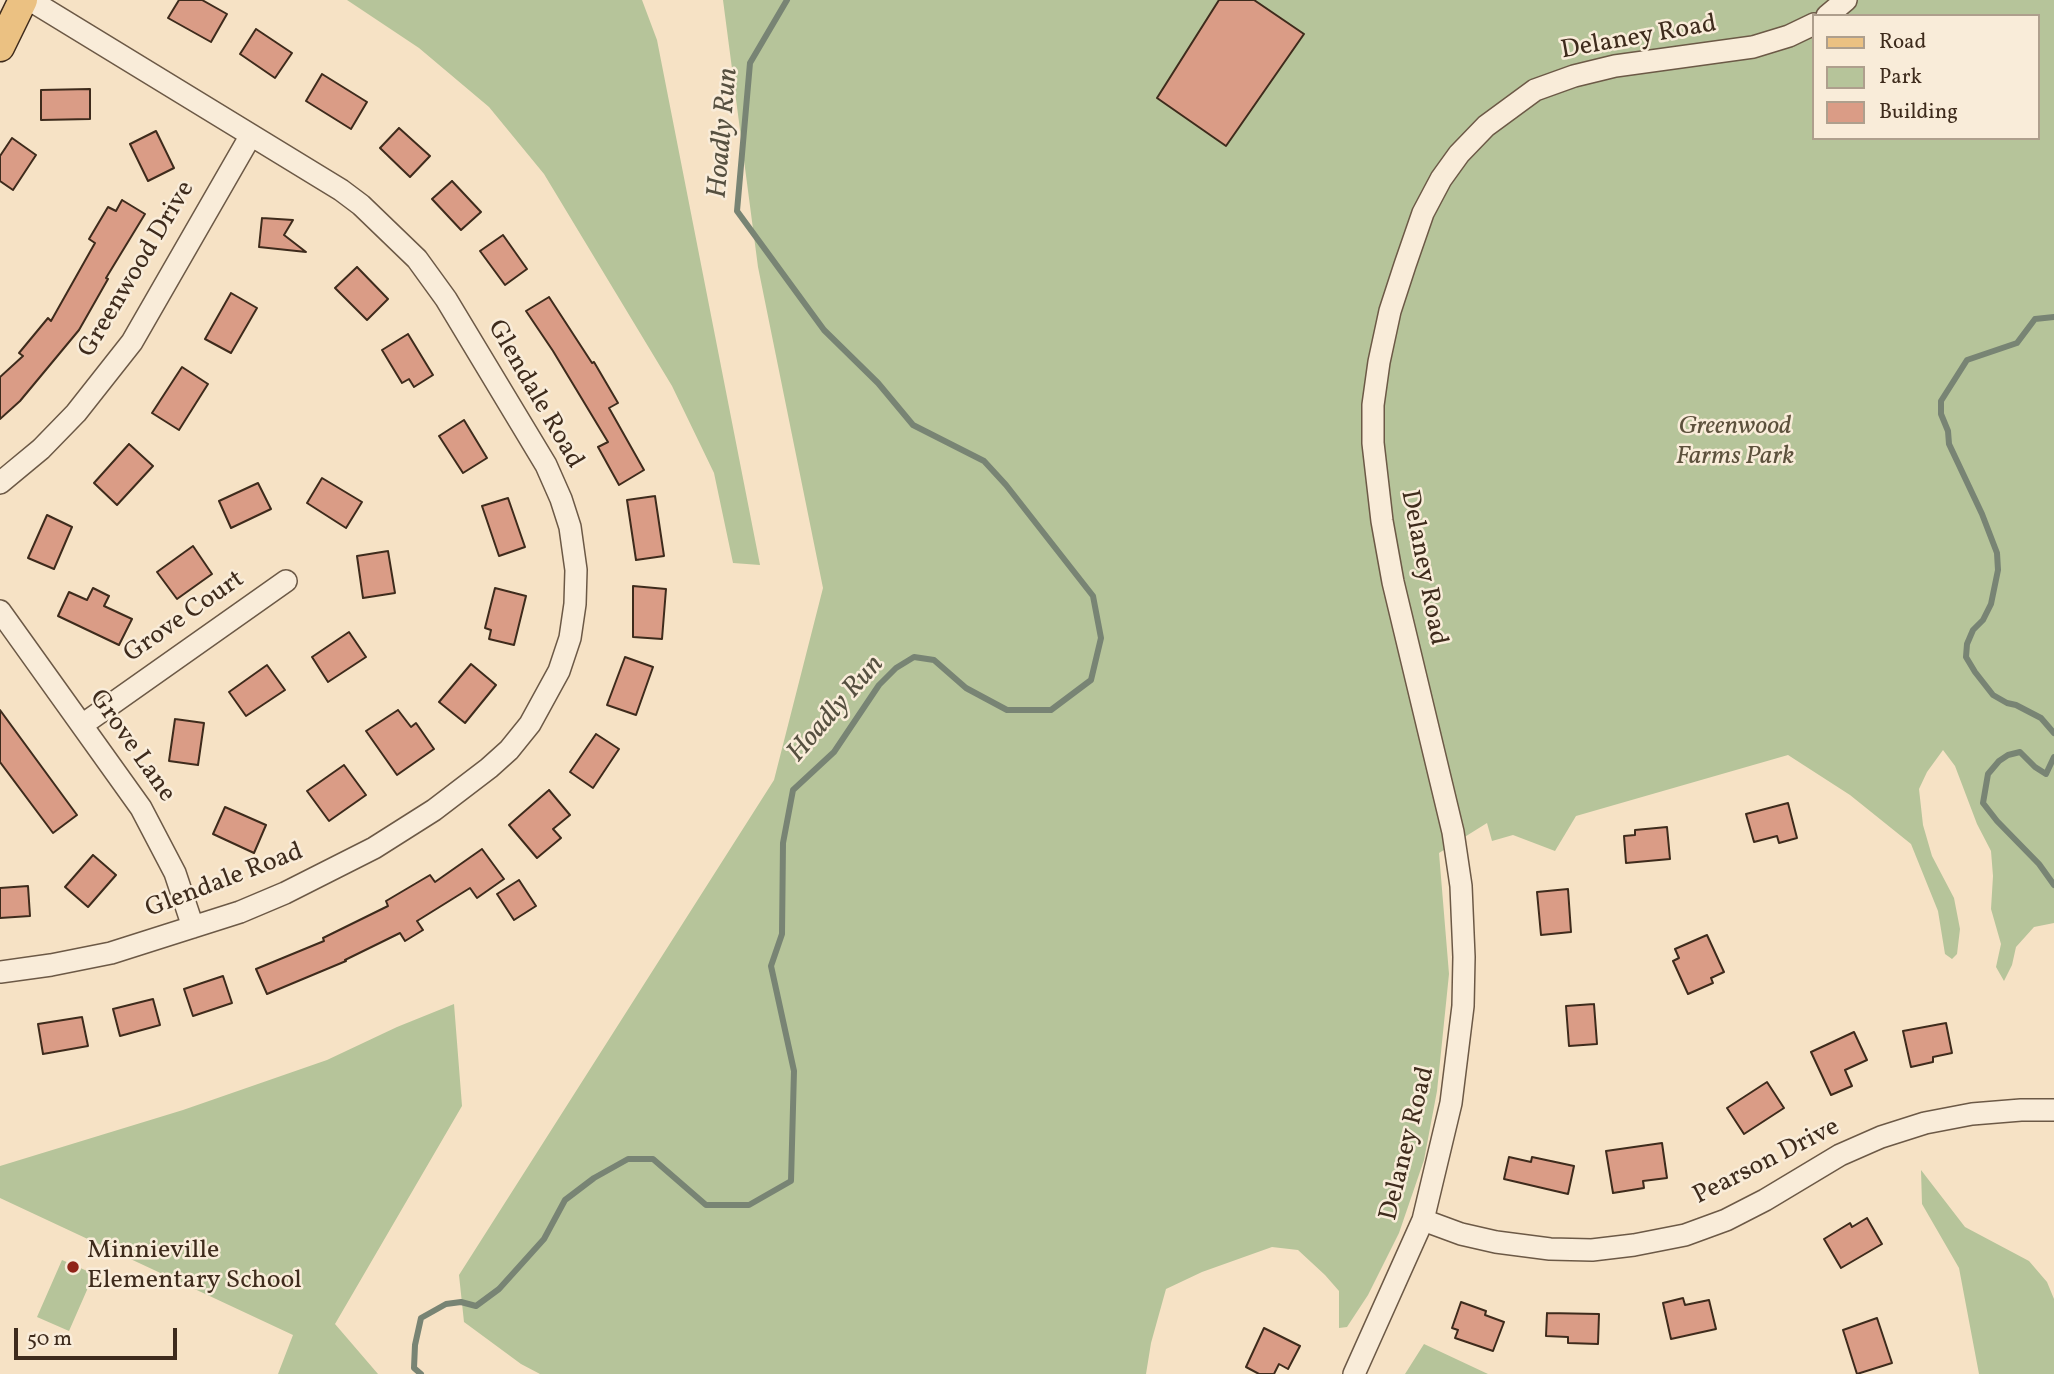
<!DOCTYPE html>
<html>
<head>
<meta charset="utf-8">
<style>
  body { margin:0 }
  #map { position:relative; width:2054px; height:1374px; overflow:hidden; background:#f6e2c5; font-family:Vollkorn,serif }
  canvas { display:block }
  .legend { position:absolute; left:1812px; top:14px; width:228px; height:126px; box-sizing:border-box; background:#f9ecd9; border:2px solid #ae9f8d; margin:0; padding:9px 12px; list-style:none; font-size:21px; color:#3e2b1c }
  .legend li { display:flex; align-items:center; gap:14px; height:35px }
  .legend b { width:35px; border:2px solid #ae9f8d }
  .scale { position:absolute; left:14px; top:1328px; width:163px; height:32px; box-sizing:border-box; border:4px solid #3e2b1c; border-top:0; padding-left:9px; font-size:21px; line-height:24px; white-space:nowrap; color:#3e2b1c; -webkit-text-stroke:5px #f9ecd9; paint-order:stroke }
</style>
</head>
<body>
<div id="map">
<canvas width="2054" height="1374"></canvas>
<ul class="legend">
<li><b style="height:9px;background:#ebc182"></b>Road</li>
<li><b style="height:19px;background:#b6c49a"></b>Park</li>
<li><b style="height:19px;background:#da9c86"></b>Building</li>
</ul>
<div class="scale">50 m</div>
</div>
<script>
const c = document.querySelector('canvas').getContext('2d');
c.lineJoin = 'round';
function fillPath(path, color) { c.fillStyle = color; c.fill(path, 'evenodd'); }
const toPath = rows => new Path2D(rows.map(r => 'M' + r).join(''));
function strokePath(path, color, width, dash) { c.strokeStyle = color; c.lineWidth = width; c.lineCap = dash ? 'butt' : 'round'; c.setLineDash(dash || []); c.stroke(path); }
function drawText(font, color, halo, rows, align = 'center') {
  c.font = font + ' Vollkorn,serif'; c.lineWidth = 5; c.setLineDash([]); c.textBaseline = 'middle'; c.strokeStyle = halo; c.fillStyle = color; for (const [text, x, y, turn = 0] of rows) {
    c.save(); c.translate(x, y); c.rotate((+turn || 0) * Math.PI / 180); c.textAlign = isNaN(turn) ? turn : align; if (halo) c.strokeText(text, 0, 0); c.fillText(text, 0, 0); c.restore();
  }
}
const green = toPath([
  [347,0,642,0,657,40,760,565,733,563,714,473,672,386,544,174,489,107,419,48],
  [723,0,2054,0,2054,923,2034,927,2016,947,2012,965,2004,981,1996,967,2001,944,1991,909,1993,876,1991,851,1977,824,1955,766,1943,750,1927,772,1919,789,1923,825,1932,856,1954,898,1960,929,1957,954,1952,959,1945,954,1938,911,1911,844,1850,795,1788,755,1576,816,1555,851,1513,835,1492,841,1487,823,1439,853,1449,974,1437,1091,1424,1160,1399,1233,1368,1295,1347,1327,1339,1328,1339,1291,1325,1275,1298,1250,1272,1247,1202,1272,1166,1289,1151,1343,1146,1374,540,1374,521,1364,464,1322,459,1275,774,780,823,588,758,267],
  [1814,16,2038,16,2038,138,1814,138],
  [454,1004,462,1106,335,1324,378,1374,278,1374,293,1335,0,1198,0,1166,183,1110,327,1060,397,1027],
  [1921,1170,1965,1227,2029,1261,2047,1282,2054,1299,2054,1374,1979,1374,1959,1268,1922,1204],
  [62,1260,94,1274,69,1331,37,1317],
  [1424,1344,1488,1374,1489,1374,1405,1374]
]);
const stream = toPath([
  [2054,317,2035,319,2017,343,1967,360,1941,401,1941,414,1948,431,1949,444,1982,514,1997,553,1998,570,1991,604,1983,620,1973,630,1967,644,1966,657,1975,672,1993,695,2007,703,2016,705,2041,718,2054,733],
  [2054,757,2046,774,2035,767,2020,752,2008,755,1999,761,1988,774,1983,803,1997,821,2039,864,2054,885],
  [421,1374,414,1368,415,1345,421,1318,446,1304,461,1302,476,1306,499,1289,544,1239,565,1200,594,1178,628,1159,653,1159,706,1205,749,1205,791,1181,794,1071,771,966,782,934,783,843,793,790,834,752,879,685,896,668,914,657,934,660,966,688,1007,710,1051,710,1091,680,1101,638,1093,596,1006,485,984,461,913,425,878,383,824,330,737,211,750,63,787,0]
]);
const building = toPath([
  [179,0,202,0,227,14,211,42,168,18,179,0],
  [1219,0,1254,0,1304,34,1226,146,1157,98,1219,0],
  [256,29,292,53,275,78,240,54,256,29],
  [322,74,367,102,351,129,306,101,322,74],
  [90,89,90,119,41,120,41,90,90,89],
  [399,128,430,156,410,177,380,148,399,128],
  [156,131,174,168,148,181,130,144,156,131],
  [12,138,36,155,13,190,0,181,0,156,12,138],
  [452,181,481,212,461,230,432,199,452,181],
  [122,200,145,214,106,278,108,279,79,330,20,401,0,419,0,377,23,356,19,353,48,318,51,321,95,243,89,239,108,207,116,211,122,200],
  [262,218,293,220,284,235,306,252,259,247,262,218],
  [503,235,527,269,505,285,480,251,503,235],
  [357,267,388,299,367,320,335,288,357,267],
  [231,293,257,308,231,353,205,339,231,293],
  [549,297,592,363,594,362,618,403,609,408,644,470,619,485,598,447,608,442,553,351,526,311,549,297],
  [408,334,433,375,414,387,409,379,402,383,382,350,408,334],
  [182,367,208,384,179,430,152,413,182,367],
  [464,420,487,458,463,473,439,436,464,420],
  [129,444,153,466,117,505,94,483,129,444],
  [322,478,362,502,346,528,307,503,322,478],
  [258,483,271,509,231,528,219,501,258,483],
  [655,496,664,556,636,560,627,500,655,496],
  [508,498,525,547,499,556,482,506,508,498],
  [47,515,72,527,54,569,28,558,47,515],
  [193,546,212,574,177,599,157,572,193,546],
  [388,551,395,593,363,598,357,556,388,551],
  [633,586,666,589,662,639,633,637,633,586],
  [93,588,109,596,104,606,132,619,119,645,58,616,69,592,87,600,93,588],
  [495,588,526,596,514,645,489,639,491,630,485,628,495,588],
  [349,632,366,657,328,682,312,657,349,632],
  [625,657,653,667,636,715,607,705,625,657],
  [471,664,496,685,465,723,439,702,471,664],
  [267,665,285,690,246,716,229,692,267,665],
  [0,710,77,815,53,833,0,762,0,710],
  [398,710,411,727,416,723,434,749,397,775,366,731,398,710],
  [175,719,204,723,198,765,169,761,175,719],
  [596,734,619,749,593,788,570,772,596,734],
  [344,765,366,795,329,821,307,791,344,765],
  [549,790,570,815,553,829,561,838,537,858,509,825,549,790],
  [1788,803,1797,838,1779,843,1777,836,1754,842,1746,814,1788,803],
  [225,807,266,825,254,853,213,834,225,807],
  [1667,827,1670,859,1626,863,1624,836,1635,835,1635,830,1667,827],
  [482,849,504,879,477,898,470,888,417,921,423,930,405,941,400,933,345,960,346,961,267,994,256,969,324,941,323,938,388,906,386,901,430,875,435,882,482,849],
  [93,855,116,875,88,907,65,887,93,855],
  [519,880,536,906,514,920,497,894,519,880],
  [28,886,30,916,0,918,0,888,28,886],
  [1568,889,1571,932,1541,935,1537,892,1568,889],
  [1707,935,1724,972,1711,978,1713,983,1688,994,1673,961,1679,958,1675,949,1707,935],
  [223,976,232,1003,193,1016,184,989,223,976],
  [153,999,160,1025,120,1036,113,1009,153,999],
  [1594,1004,1597,1044,1569,1046,1566,1006,1594,1004],
  [82,1017,88,1046,43,1054,38,1024,82,1017],
  [1946,1023,1952,1053,1933,1057,1933,1062,1911,1067,1903,1031,1946,1023],
  [1854,1032,1867,1060,1845,1070,1852,1086,1831,1095,1811,1052,1854,1032],
  [1767,1082,1784,1108,1744,1134,1727,1108,1767,1082],
  [1662,1143,1667,1178,1643,1181,1644,1188,1613,1193,1606,1151,1662,1143],
  [1509,1157,1531,1162,1532,1157,1574,1166,1568,1194,1504,1179,1509,1157],
  [1867,1218,1882,1244,1841,1268,1824,1239,1850,1223,1852,1227,1867,1218],
  [1683,1298,1685,1305,1709,1300,1716,1329,1671,1339,1663,1303,1683,1298],
  [1461,1302,1486,1311,1485,1315,1504,1322,1493,1351,1455,1338,1458,1330,1452,1328,1461,1302],
  [1547,1313,1599,1314,1598,1344,1568,1343,1568,1337,1546,1336,1547,1313],
  [1877,1318,1892,1363,1857,1374,1843,1330,1877,1318],
  [1264,1328,1300,1346,1288,1369,1279,1364,1274,1374,1259,1374,1246,1367,1264,1328]
]);
const minor = toPath([
  [1827,16,1846,0],
  [0,483,41,449,76,413,132,342,251,135],
  [0,611,141,808,175,873,193,927],
  [82,725,286,581],
  [0,972,51,965,111,953,240,912,285,893,374,848,434,810,489,768,509,750,530,724,559,671,570,638,575,604,576,570,570,527,561,499,546,465,446,299,417,259,361,205,341,190,30,0],
  [1423,1220,1461,1234,1496,1242,1550,1249,1592,1250,1634,1245,1685,1235,1726,1220,1765,1200,1840,1155,1881,1137,1925,1123,1972,1114,2021,1110,2054,1110],
  [1354,1374,1423,1220,1451,1103,1463,1006,1464,957,1461,886,1453,832,1393,582,1382,521,1373,443,1373,405,1379,362,1390,311,1405,265,1423,213,1441,179,1459,154,1486,126,1535,90,1574,76,1615,66,1753,47,1789,36,1814,24]
]);
const major = toPath([
  [0,47,23,0]
]);
const markers = [
  [73,1267,7,"#8f2418"]
];
const streetNames = [
  ["Delaney Road",1639,39,-10],
  ["Greenwood Drive",138,270,-59],
  ["Glendale Road",534,395,60],
  ["Delaney Road",1422,568,79],
  ["Grove Court",185,618,-35],
  ["Grove Lane",131,747,55],
  ["Glendale Road",225,882,-21],
  ["Delaney Road",1409,1144,-76],
  ["Pearson Drive",1767,1163,-27]
];
const parkNames = [
  ["Greenwood",1735,428],
  ["Farms Park",1735,458]
];
const poiNames = [
  ["Minnieville",87,1252],
  ["Elementary School",87,1282]
];
const waterNames = [
  ["Hoadly Run",725,133,-85],
  ["Hoadly Run",837,710,-49]
];
fillPath(green, '#b6c49a');
strokePath(stream, '#788474', 6);
fillPath(building, '#da9c86');
strokePath(building, '#3e2b1c', 2);
strokePath(minor, '#6c5946', 24);
strokePath(major, '#3e2b1c', 31);
strokePath(minor, '#f9ecd9', 21);
strokePath(major, '#ebc182', 28);
for (const [x, y, r, color] of markers) { const dot = new Path2D(); dot.arc(x, y, r, 0, 2 * Math.PI); c.fillStyle = color; c.fill(dot); strokePath(dot, '#f9ecd9', 2.5); }
drawText('26px', '#3e2b1c', '#f9ecd9', streetNames);
drawText('italic 26px', '#5c513c', '#f9ecd9', parkNames);
drawText('26px', '#3e2b1c', '#f9ecd9', poiNames, 'left');
drawText('italic 28px', '#565040', '#f9ecd9', waterNames);
</script>
</body>
</html>
